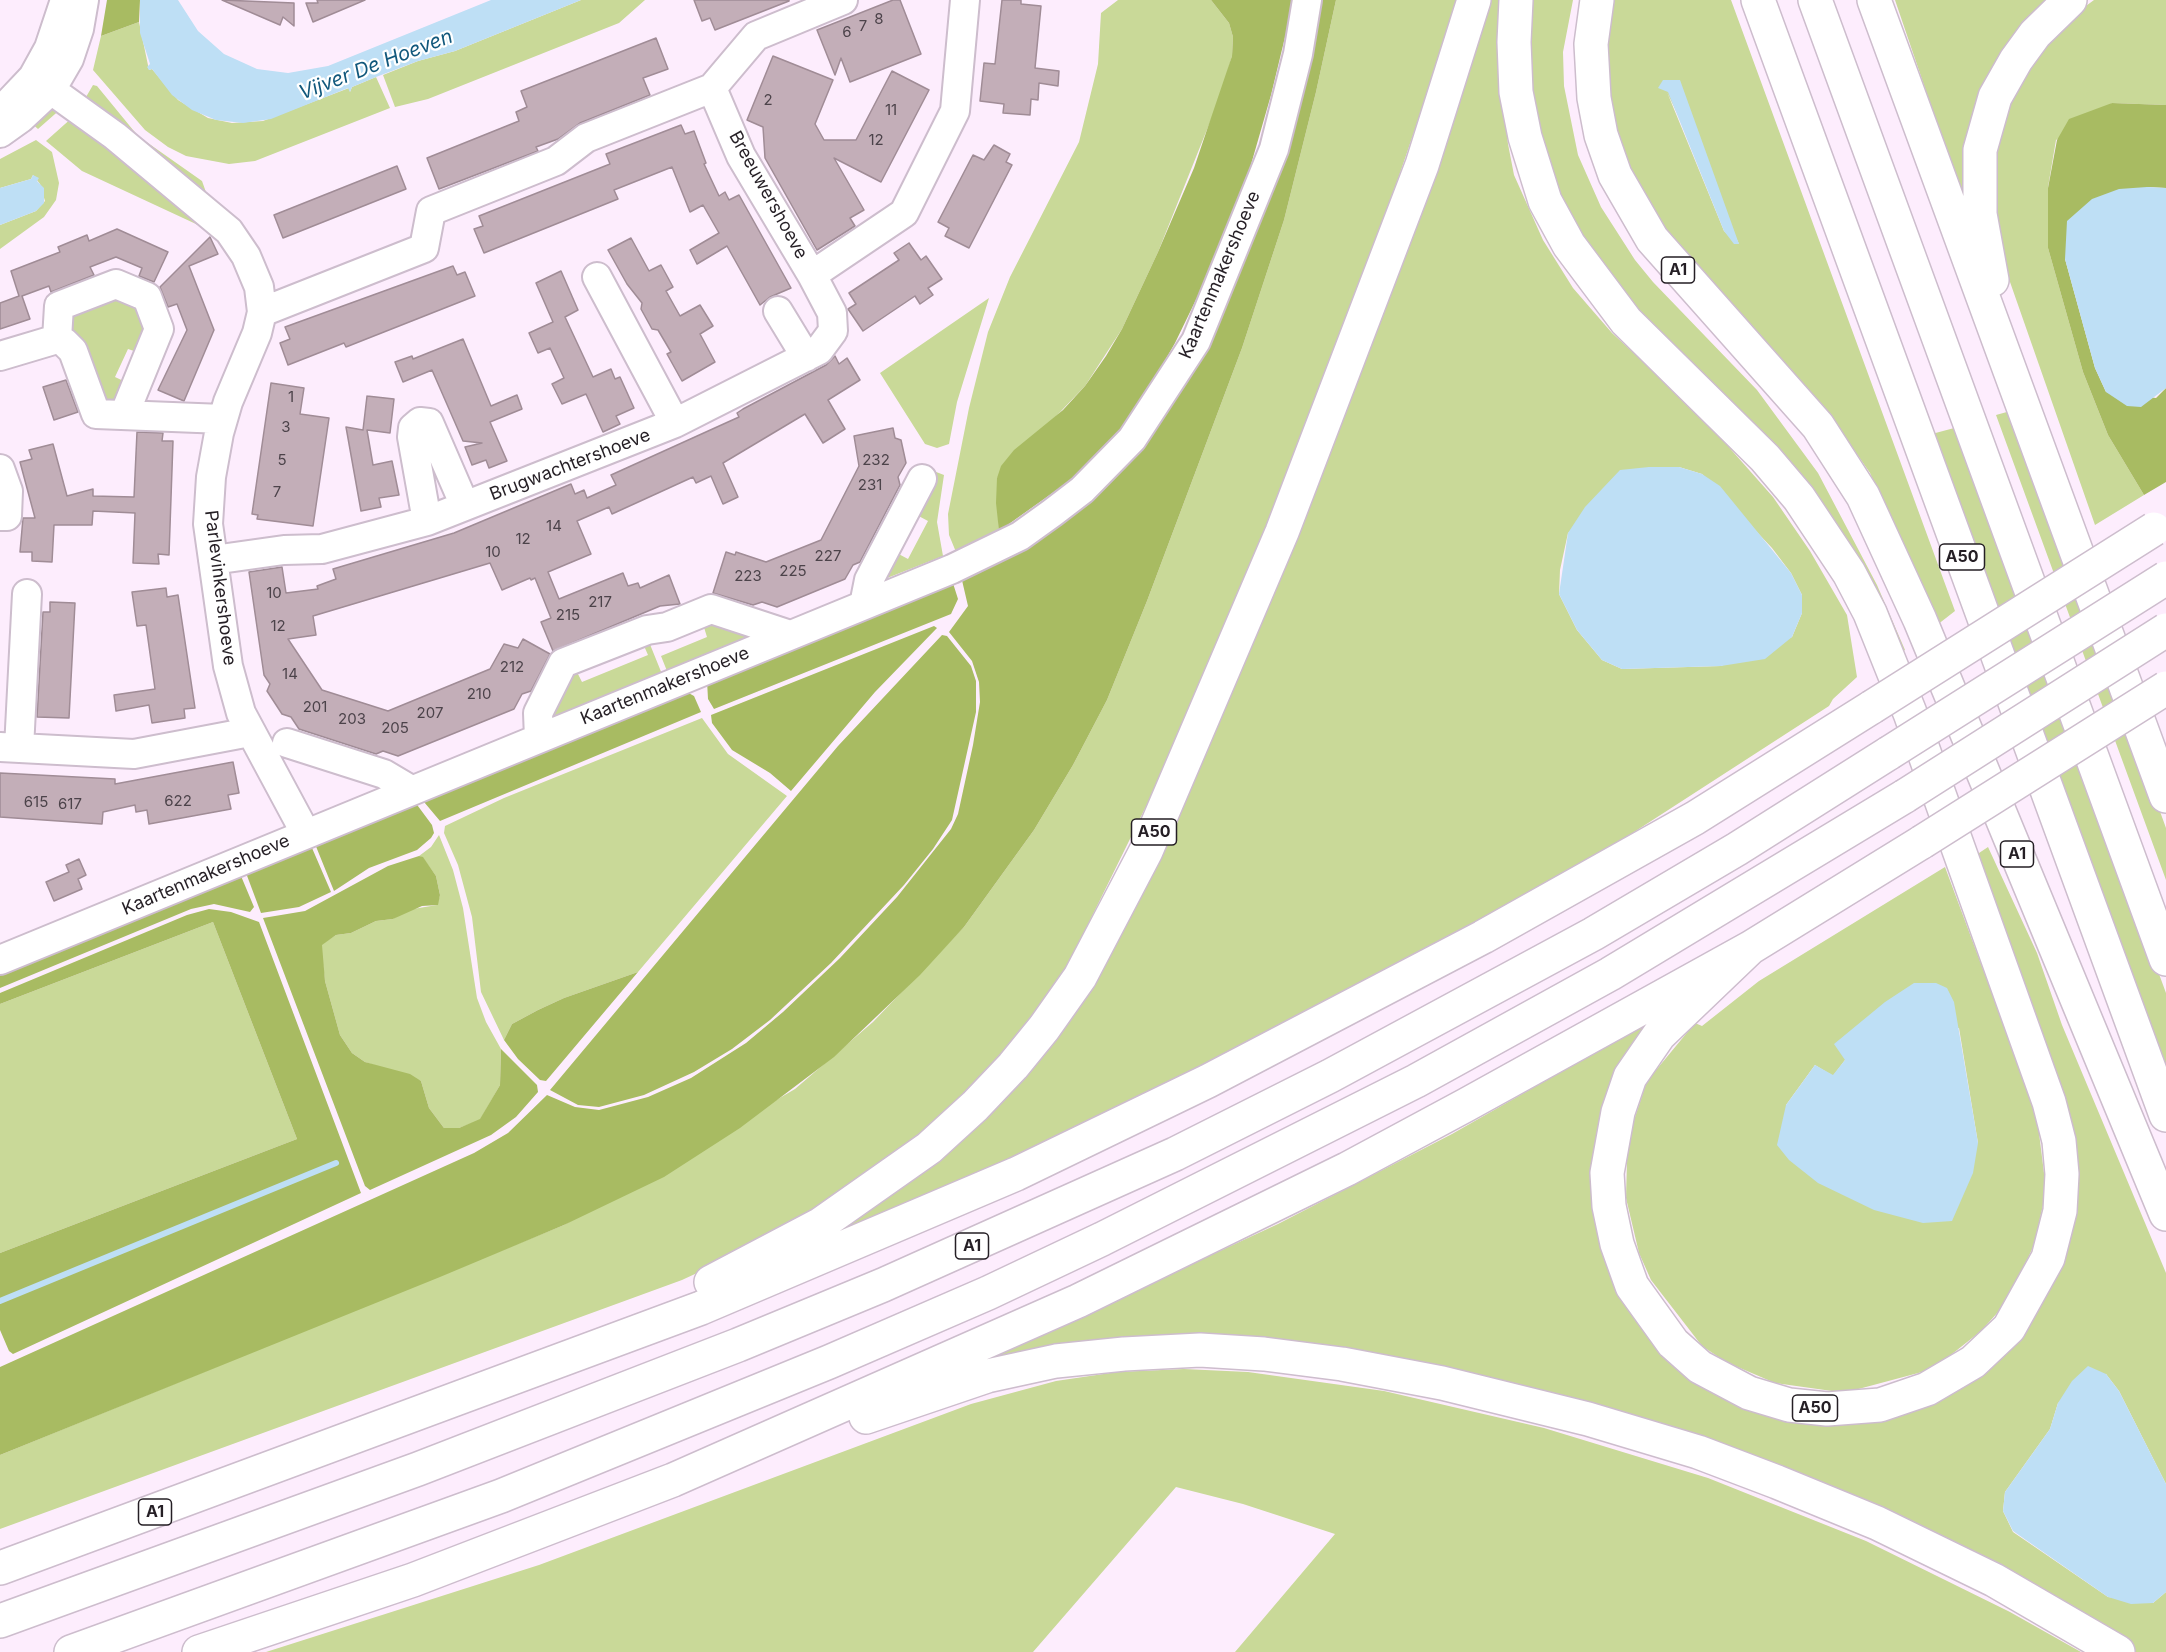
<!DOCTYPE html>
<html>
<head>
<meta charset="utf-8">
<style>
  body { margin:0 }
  canvas { display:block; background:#fdedfd }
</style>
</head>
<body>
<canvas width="2166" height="1652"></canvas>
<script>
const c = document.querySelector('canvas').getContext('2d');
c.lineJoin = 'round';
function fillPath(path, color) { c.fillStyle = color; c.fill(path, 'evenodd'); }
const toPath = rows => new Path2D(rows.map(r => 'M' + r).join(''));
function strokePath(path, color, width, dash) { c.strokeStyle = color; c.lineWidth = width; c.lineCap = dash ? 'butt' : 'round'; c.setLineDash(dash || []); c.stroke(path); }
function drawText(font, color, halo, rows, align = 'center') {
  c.font = font + ' Inter,sans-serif'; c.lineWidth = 4.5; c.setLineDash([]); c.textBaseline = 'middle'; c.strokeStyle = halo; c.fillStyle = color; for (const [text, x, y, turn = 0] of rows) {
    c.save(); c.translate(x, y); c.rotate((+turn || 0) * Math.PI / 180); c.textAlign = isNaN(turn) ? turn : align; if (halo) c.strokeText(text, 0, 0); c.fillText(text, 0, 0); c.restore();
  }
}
const green = toPath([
  [581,0,645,0,619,23,428,99,395,107,383,75,418,61,455,51],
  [1118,0,1211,0,1229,23,1233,37,1232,56,1220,97,1158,252,1122,329,1085,386,997,478,999,531,956,552,949,535,948,514,969,408,988,332,1010,277,1079,142,1098,64,1101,13],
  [1336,0,1459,0,1399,176,1272,520,1186,725,1070,961,1024,1031,952,1110,872,1175,753,1247,682,1280,0,1529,0,1455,564,1225,795,1089,873,1022,964,927,1034,830,1073,765,1107,700,1147,601,1242,348,1284,220,1316,92],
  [1482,0,1501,0,1498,60,1508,144,1514,175,1543,240,1573,288,1612,333,1696,410,1773,497,1810,551,1847,615,1857,677,1833,699,1829,706,1580,867,1473,927,1121,1109,837,1238,831,1228,1082,982],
  [1649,467,1679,467,1702,474,1772,548,1791,573,1802,595,1802,613,1792,637,1721,666,1622,669,1602,660,1577,630,1559,594,1560,570,1568,533],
  [1525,0,1573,0,1563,52,1564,86,1578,155,1601,207,1635,260,1653,282,1757,390,1818,473,1877,585,1905,650,1898,654,1860,572,1597,275,1536,148],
  [1612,0,1731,0,1955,611,1937,625,1870,473,1834,421,1649,211,1619,147,1605,70,1608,24],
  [1667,92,1739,244,1724,231],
  [1895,0,2055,0,1968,189,1960,191],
  [2094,0,2166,0,2166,105,2112,103,2056,140,2048,187,2048,248,2083,372,2108,435,2144,495,2095,525,2010,282,1999,232,1995,191,1997,149,2009,105,2039,48,2067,20],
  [139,22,149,70,152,69,178,100,208,118,232,123,263,121,349,88,350,92,352,87,376,77,390,108,255,161,229,164,186,156,168,147,145,130,93,70,101,36],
  [93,85,97,86,138,136,202,181,207,195,125,133,86,97],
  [63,107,38,129,29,121,40,109],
  [74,116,211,231,82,171,46,141],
  [36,140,52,152,59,183,56,200,44,217,0,249,0,225,36,211,45,201,40,184,33,175,31,179,0,188,0,159],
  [121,292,151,322,143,354,128,349,115,377,130,384,130,388,108,407,69,337,71,308],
  [989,298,957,402,949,444,937,448,925,444,880,373],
  [2014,410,2166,828,2166,880,1996,415],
  [1958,427,2166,993,2166,1080,1928,435],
  [931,470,944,475,937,522,943,556,877,582,893,551,908,559,928,521,913,513],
  [702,621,758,633,669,676,661,656,707,637],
  [647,637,664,679,552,724,547,712,575,668,582,682,648,655,641,639],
  [702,718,728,754,787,796,638,972,564,998,538,1010,512,1024,504,1040,481,992,472,917,458,865,444,833,445,826,504,798],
  [439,835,453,870,463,908,477,998,486,1022,501,1049,500,1085,480,1120,459,1128,444,1128,429,1108,421,1081,365,1062,352,1053,340,1035,325,981,322,956,322,944,336,935,351,933,376,921,393,919,407,910,437,905,440,895,436,876,423,858,419,856,431,847],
  [1988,847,2037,953,2062,1025,2166,1273,2166,1484,2119,1391,2106,1374,2058,1403,2050,1429,2005,1492,2003,1511,2013,1532,2108,1597,2153,1603,2166,1592,2166,1652,2126,1652,1755,1468,1239,1348,894,1402,1278,1224,1452,1134,1666,1012,1657,1021,1601,1227,1737,1396,1947,1388,2067,1219,1973,857],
  [1945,867,2032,1101,2038,1125,2045,1181,2043,1205,2034,1245,2008,1301,1981,1331,1942,1362,1922,1372,1851,1391,1832,1391,1775,1383,1726,1362,1702,1346,1651,1280,1639,1253,1626,1198,1627,1160,1633,1123,1647,1081,1695,1023,1702,1026,1759,981],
  [1959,1028,1978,1143,1786,1105,1815,1065,1833,1076,1845,1060],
  [213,922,297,1139,0,1253,0,1004],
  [1184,1369,1248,1372,1384,1391,1544,1428,1708,1478,1866,1541,2010,1612,2081,1652,1235,1652,1335,1534,1243,1504,1176,1487,1033,1652,266,1652,539,1565,971,1404,1056,1381,1117,1372]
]);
const forest = toPath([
  [107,0,140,0,139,22,101,36],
  [1211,0,1294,0,1271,95,1250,168,1228,227,1207,277,1175,343,1132,418,1075,477,999,531,996,503,997,478,1001,466,1014,450,1063,410,1085,386,1106,356,1122,329,1158,252,1194,168,1232,56,1233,37,1229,23],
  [1317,0,1336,0,1316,92,1284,220,1242,348,1147,601,1107,700,1073,765,1034,830,964,927,920,975,834,1057,740,1128,664,1177,564,1225,440,1277,0,1455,0,1367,474,1153,508,1133,547,1095,575,1107,599,1110,648,1097,691,1078,746,1043,783,1012,840,958,897,897,951,829,958,814,973,745,980,702,979,682,972,661,949,632,968,606,961,576,1165,414],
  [2112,103,2166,105,2166,188,2147,187,2065,259,2095,368,2106,392,2156,398,2166,388,2166,482,2144,495,2108,435,2083,372,2048,248,2048,188,2057,140,2069,119],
  [951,577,958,599,951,614,714,709,708,699,707,681],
  [934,626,937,628,875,692,791,791,770,773,732,750,712,723,711,715],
  [942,635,947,636,971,666,976,681,976,712,952,820,933,849,904,885,831,963,770,1020,732,1049,694,1072,644,1095,599,1107,578,1105,550,1090,838,746],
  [685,691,694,696,701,712,440,821,419,796],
  [412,798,432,825,434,833,431,838,417,850,369,868,334,891,313,839],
  [309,841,331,892,299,907,261,913,246,873],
  [419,856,423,857,436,876,440,895,438,905,422,906,393,919,376,921,351,933,336,935,322,945,325,981,340,1035,352,1053,365,1062,410,1074,421,1081,429,1108,444,1128,459,1128,480,1119,500,1085,501,1049,537,1085,538,1092,516,1117,491,1135,370,1190,365,1186,263,918,305,911,388,866],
  [241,876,254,907,250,912,214,904,191,909,0,988,0,968],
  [209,909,231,912,259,922,361,1193,13,1354,9,1351,0,1330,0,1253,297,1139,213,922,0,1004,0,993,187,915],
  [638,972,546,1081,540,1080,518,1059,504,1040,512,1024,538,1010,564,998]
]);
const water = toPath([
  [140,0,178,0,198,31,224,54,257,69,288,73,328,66,491,0,581,0,455,51,418,61,376,77,352,87,350,92,348,88,271,119,243,123,216,120,192,110,172,95,152,69,149,70,147,67,150,64,140,33],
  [1663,80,1680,80,1739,244,1734,244,1724,231,1668,92,1658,88],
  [33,175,39,178,37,181,44,188,44,203,36,211,0,225,0,188,31,179],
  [2147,187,2166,188,2166,388,2141,407,2127,406,2106,392,2095,368,2065,259,2067,221,2092,199,2119,189],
  [1649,467,1679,467,1702,474,1720,486,1791,573,1802,595,1802,613,1792,637,1765,659,1721,666,1622,669,1602,660,1577,630,1559,594,1568,533,1585,507,1620,470],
  [1914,983,1936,983,1947,988,1954,1002,1978,1143,1973,1173,1952,1221,1923,1223,1874,1210,1818,1183,1789,1160,1777,1145,1786,1105,1815,1065,1833,1075,1845,1060,1834,1044,1885,1002],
  [2088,1366,2106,1374,2119,1391,2166,1484,2166,1592,2153,1603,2131,1604,2108,1597,2013,1531,2003,1511,2005,1492,2050,1429,2058,1403,2072,1381]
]);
const stream = toPath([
  [0,1301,336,1163]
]);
const building = toPath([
  [222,0,294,3,294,26,283,17,280,25,222,0],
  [317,0,365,0,313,22,306,3,318,3,317,0],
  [694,0,789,0,789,1,715,30,710,18,702,21,694,0],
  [893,0,900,0,921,54,850,82,841,58,835,75,817,30,893,0],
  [1002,0,1021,0,1021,4,1041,6,1035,68,1059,71,1058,86,1039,83,1038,100,1031,99,1030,115,1003,113,1004,104,980,101,984,63,995,64,1002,0],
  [656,38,668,69,643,78,650,95,580,123,558,139,536,147,538,151,439,189,427,158,519,121,516,112,527,107,521,91,656,38],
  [773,56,833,80,815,124,824,140,856,140,892,71,929,90,881,182,834,158,864,210,850,218,855,226,817,250,765,158,763,127,747,120,773,56],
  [681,125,685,134,694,131,706,163,704,164,719,196,725,192,729,200,739,195,791,288,770,297,760,305,727,246,697,264,690,250,719,233,703,205,690,212,672,167,614,190,618,199,484,253,474,229,483,226,479,216,610,164,606,154,681,125],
  [994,145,1010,154,1006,162,1012,165,969,248,945,236,949,228,938,222,973,155,984,160,994,145],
  [397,166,406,189,283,238,274,215,397,166],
  [117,229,168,252,154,282,139,276,142,268,116,257,90,267,94,275,51,292,49,286,22,296,30,319,0,329,0,303,19,296,11,271,60,252,58,247,87,235,89,241,117,229],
  [210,237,218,254,189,266,214,330,184,401,158,390,187,330,177,304,168,307,160,287,210,237],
  [631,238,649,271,661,265,673,287,666,291,680,316,700,305,713,326,700,334,715,362,682,381,667,354,671,352,658,330,652,329,641,309,642,303,627,284,608,250,631,238],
  [909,243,921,260,926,256,942,279,928,288,933,295,920,304,915,296,863,331,848,309,856,304,849,293,899,260,894,253,909,243],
  [453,266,457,275,465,272,475,296,346,347,344,343,288,365,280,343,290,339,285,327,453,266],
  [561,271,578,310,565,317,593,377,611,369,615,379,620,377,634,408,616,416,620,424,603,432,586,394,562,404,552,384,564,378,550,348,538,353,529,333,553,322,536,283,561,271],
  [463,339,491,406,517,395,522,409,490,422,507,461,489,468,486,460,472,465,465,447,482,443,463,441,432,370,403,382,395,362,412,356,413,359,463,339],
  [835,356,839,364,847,358,860,380,828,400,845,429,823,443,805,414,723,463,738,497,723,504,711,476,696,483,693,477,612,514,609,507,577,521,591,554,548,572,559,599,623,573,628,586,638,583,640,588,669,575,680,604,660,606,553,651,541,622,551,618,535,578,531,580,530,578,502,590,490,563,313,616,316,635,288,639,322,690,388,711,490,669,504,644,518,648,523,639,550,654,531,691,522,694,514,709,398,756,383,751,376,754,299,729,291,717,282,714,267,691,270,684,264,675,249,572,282,567,286,593,318,589,317,586,336,579,333,569,454,533,571,484,575,494,584,490,587,498,616,485,611,475,739,417,737,413,743,409,826,365,835,356],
  [66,380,78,412,54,420,43,387,66,380],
  [271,383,304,388,300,414,329,418,313,526,257,519,258,515,252,514,271,383],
  [367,396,394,399,390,433,367,430,373,465,392,461,399,495,379,498,381,507,361,511,346,427,363,430,367,396],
  [893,428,895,438,901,440,906,463,898,477,900,485,860,562,853,565,845,579,777,607,762,602,753,605,713,593,726,552,735,555,736,552,766,562,821,540,859,466,854,436,893,428],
  [137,432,163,433,162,441,173,441,169,555,158,554,159,564,133,563,135,513,93,511,92,525,54,525,52,562,32,561,32,552,20,552,23,518,35,518,20,462,32,459,29,450,53,444,67,496,93,489,93,496,134,497,137,432],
  [166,588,167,597,178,595,195,708,184,709,185,718,152,723,149,705,116,711,114,695,155,689,146,625,137,626,132,592,166,588],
  [50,602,75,603,69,718,37,717,43,612,50,612,50,602],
  [233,762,239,793,228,795,231,809,149,824,147,810,136,812,135,805,103,812,102,824,0,817,0,773,115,779,115,784,233,762],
  [79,859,86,875,78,879,82,889,54,901,46,882,69,872,66,865,79,859]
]);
const minor = toPath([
  [843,0,756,36,712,88,741,156,812,275,904,213,955,111,965,0],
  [33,77,115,136,229,231,246,256,259,287,262,312,257,333,228,402,219,433,211,477,208,524,228,666,241,713,306,834],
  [0,112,33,77,49,48,65,0],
  [0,133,21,118,51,90,69,59,79,29,84,0],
  [597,277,675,423],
  [778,311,806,357],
  [262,312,424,248,431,211,556,161,586,138,712,88],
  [57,339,59,306,116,284,147,297,159,329,124,415],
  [0,356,57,339,64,342,73,351,96,414,223,419],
  [0,469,8,491,7,516,0,516],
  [427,521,412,437,413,428,420,422,429,423,465,506],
  [213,560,284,550,322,549,427,521,675,423,819,350,833,331,832,313,812,275],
  [864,605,869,580,922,479],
  [539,738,538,713,563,663,647,630,667,627,711,609,790,635],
  [287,743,384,774,411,790],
  [0,747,134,754,250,732],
  [19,748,27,594],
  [0,960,952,569,1020,536,1052,513,1082,490,1132,439,1196,341,1274,149,1298,54,1307,0]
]);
const highway = toPath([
  [1516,0,1514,42,1516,92,1525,137,1545,201,1569,245,1626,321,1765,458,1799,498,1849,573,1870,613,1910,713,2049,1102,2059,1141,2062,1174,2060,1211,2048,1258,2009,1328,1973,1362,1927,1389,1880,1405,1827,1409,1789,1405,1749,1393,1700,1367,1673,1343,1632,1286,1617,1244,1609,1206,1607,1173,1618,1112,1630,1077,1659,1035,1750,948],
  [1597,0,1591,44,1594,98,1601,135,1615,175,1652,239,1818,426,1863,496,1920,620,2166,1214],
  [1758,0,2166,1115],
  [1815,0,2166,959],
  [1874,0,2166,796],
  [1992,280,1980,214,1980,150,1995,97,2016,60,2035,34,2070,0],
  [711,1282,821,1224,929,1148,975,1106,1013,1066,1044,1028,1080,977,1146,851,1282,532,1422,165,1474,0],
  [866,1417,987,1376,1056,1361,1124,1354,1200,1350,1264,1354,1342,1364,1442,1383,1588,1419,1698,1452,1777,1482,1877,1523,1994,1580,2118,1652],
  [0,1568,701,1308,1016,1174,1208,1081,1483,937,1695,818,1872,707],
  [0,1621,418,1469,738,1345,883,1285,1175,1154,1330,1076,1593,934,1737,849,1889,753],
  [71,1652,501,1496,829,1362,988,1293,1102,1239,1416,1081,1610,974,1905,796],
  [199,1652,413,1580,673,1480,1078,1301,1347,1169,1466,1105,1750,948,1922,842]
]);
const highwayBridge = toPath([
  [1872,707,2154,529],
  [1889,753,2166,578],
  [1905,796,2166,630],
  [1922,842,2166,688]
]);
const numberNames = [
  ["8",879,19],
  ["7",863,26],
  ["6",847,32],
  ["2",768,100],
  ["11",891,110],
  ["12",876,140],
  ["1",291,397],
  ["3",286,427],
  ["5",282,460],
  ["232",876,460],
  ["231",870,485],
  ["7",277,492],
  ["14",554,526],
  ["12",523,539],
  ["10",493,552],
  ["227",828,556],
  ["225",793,571],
  ["223",748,576],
  ["10",274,593],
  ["217",600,602],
  ["215",568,615],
  ["12",278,626],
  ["212",512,667],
  ["14",290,674],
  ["210",479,694],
  ["201",315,707],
  ["207",430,713],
  ["203",352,719],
  ["205",395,728],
  ["622",178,801],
  ["615",36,802],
  ["617",70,804]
];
const shields = [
  [1678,270,33],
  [1962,557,45],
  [1154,832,45],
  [2017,854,33],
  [972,1246,33],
  [1815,1408,45],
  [155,1512,33]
];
const shieldNames = [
  ["A1",1678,270],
  ["A50",1962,557],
  ["A50",1154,832],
  ["A1",2017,854],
  ["A1",972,1246],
  ["A50",1815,1408],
  ["A1",155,1512]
];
const streetNames = [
  ["Breeuwershoeve",768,195,61],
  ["Kaartenmakershoeve",1220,275,-67],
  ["Brugwachtershoeve",570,465,-21],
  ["Parlevinkershoeve",220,588,83],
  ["Kaartenmakershoeve",665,686,-22],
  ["Kaartenmakershoeve",206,875,-23]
];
const waterNames = [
  ["Vijver De Hoeven",376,65,-21]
];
fillPath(green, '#c9d998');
fillPath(forest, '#a8bb62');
fillPath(water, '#bedff5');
strokePath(stream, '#bedff5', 6);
fillPath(building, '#c3aeb8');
strokePath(building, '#a08c96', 1.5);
strokePath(minor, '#cdbdcd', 32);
strokePath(highway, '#cdbdcd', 36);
strokePath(minor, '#fff', 28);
strokePath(highway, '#fff', 33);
strokePath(highwayBridge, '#cdbdcd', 36, []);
strokePath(highwayBridge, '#fff', 33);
drawText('15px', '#4c434a', null, numberNames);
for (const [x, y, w] of shields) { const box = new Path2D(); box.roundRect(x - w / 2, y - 13, w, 26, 4.5); c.fillStyle = '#fff'; c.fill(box); strokePath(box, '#251f25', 1.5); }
drawText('bold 16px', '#251f25', null, shieldNames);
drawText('18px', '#251f25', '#fff', streetNames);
drawText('italic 20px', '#11587c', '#fff', waterNames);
</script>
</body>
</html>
